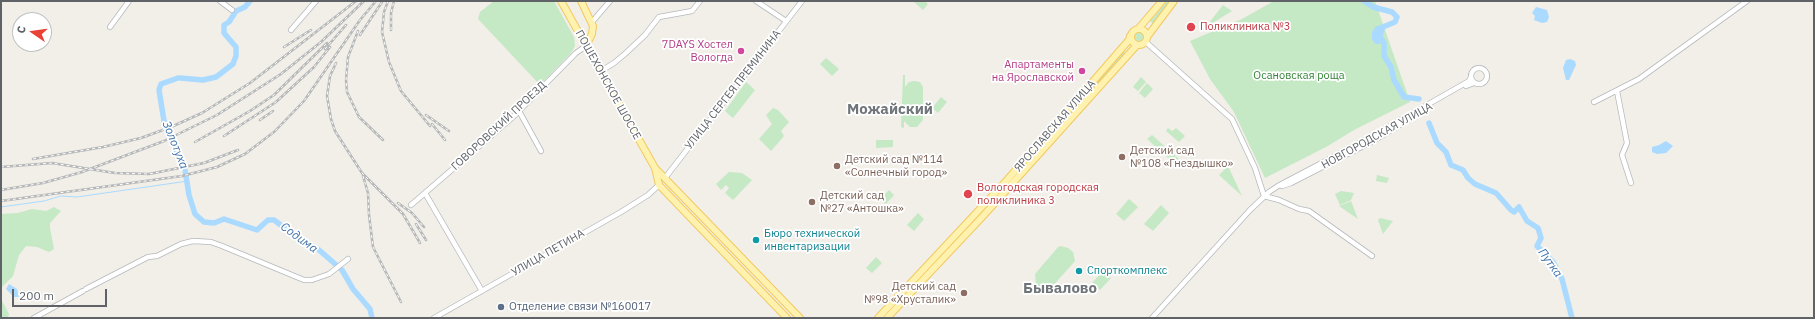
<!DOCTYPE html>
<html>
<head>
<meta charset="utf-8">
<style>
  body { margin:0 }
  #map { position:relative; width:1815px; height:319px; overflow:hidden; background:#f1efe8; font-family:"IBM Plex Sans",sans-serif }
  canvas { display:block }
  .frame { position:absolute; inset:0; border:2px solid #5f6368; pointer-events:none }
  .north { position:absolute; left:12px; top:12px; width:40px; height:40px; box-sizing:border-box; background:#fff; border:1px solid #bfc1c3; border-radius:50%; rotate:283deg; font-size:11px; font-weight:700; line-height:16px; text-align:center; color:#5f6368 }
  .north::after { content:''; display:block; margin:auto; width:14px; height:18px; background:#ea4335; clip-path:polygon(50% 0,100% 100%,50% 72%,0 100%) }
  .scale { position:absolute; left:12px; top:289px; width:95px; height:18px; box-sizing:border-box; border:2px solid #5f6368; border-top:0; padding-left:5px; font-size:12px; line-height:14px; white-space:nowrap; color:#5f6368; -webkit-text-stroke:3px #fff; paint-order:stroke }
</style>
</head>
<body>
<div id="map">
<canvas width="1815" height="319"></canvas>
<div class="frame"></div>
<div class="north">С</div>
<div class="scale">200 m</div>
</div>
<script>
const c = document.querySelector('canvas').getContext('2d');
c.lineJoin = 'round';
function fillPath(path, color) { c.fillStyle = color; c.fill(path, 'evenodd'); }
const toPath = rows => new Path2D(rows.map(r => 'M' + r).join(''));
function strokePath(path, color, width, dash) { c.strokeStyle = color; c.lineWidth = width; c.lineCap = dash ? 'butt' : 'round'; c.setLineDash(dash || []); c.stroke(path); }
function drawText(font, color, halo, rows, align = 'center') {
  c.font = font + ' "IBM Plex Sans",sans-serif'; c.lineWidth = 3.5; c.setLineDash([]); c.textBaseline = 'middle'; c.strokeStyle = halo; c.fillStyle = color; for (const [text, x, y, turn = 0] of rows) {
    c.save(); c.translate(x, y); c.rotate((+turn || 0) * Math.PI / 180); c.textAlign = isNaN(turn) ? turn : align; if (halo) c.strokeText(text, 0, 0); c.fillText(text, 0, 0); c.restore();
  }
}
const green = toPath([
  [494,1,554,1,574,37,575,46,571,53,540,85,478,19,480,12],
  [913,1,925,1,928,4,923,10],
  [1167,1,1172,1,1153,24,1150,21],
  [1274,1,1375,1,1410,102,1354,130,1326,147,1265,178,1234,112,1210,79,1190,41,1242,19],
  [1223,5,1232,11,1211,24,1209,23],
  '1133 37a6 6 0 1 1 12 0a6 6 0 1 1-12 0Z',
  [1123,51,1127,54,1030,162,1028,161],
  [826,58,839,69,832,76,820,64],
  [903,75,905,75,905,87,909,82,914,81,920,82,923,87,923,120,917,127,910,127,904,121,904,128,901,127],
  [1141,77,1146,82,1138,91,1133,87],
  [746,82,755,90,733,118,725,111],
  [1147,83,1153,89,1145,98,1139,93],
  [941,97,947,102,938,113,932,108],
  [773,108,778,110,789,122,781,131,784,136,771,151,759,139,772,124,766,115],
  [1168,128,1172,131,1176,128,1185,136,1179,142,1166,131],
  [1152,135,1179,159,1175,164,1147,139],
  [876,140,893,140,893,147,876,148],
  [1228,166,1242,196,1219,175],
  [729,172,742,173,752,180,733,200,725,193,729,188,726,185,721,190,716,184],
  [1377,175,1389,178,1387,183,1376,181],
  [889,190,894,195,886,204,880,199],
  [1341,191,1354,193,1351,200,1340,205,1335,194],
  [1129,199,1138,207,1124,221,1116,214],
  [1351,201,1358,219,1339,206],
  [1161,205,1169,213,1153,231,1144,224],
  [54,207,61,211,50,223,50,228,54,249,49,252,37,247,26,246,19,255,13,276,1,288,1,214,18,213,32,209,46,211],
  [918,213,924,219,914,231,907,225],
  [977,217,979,219,927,273,925,271],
  [1380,218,1393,221,1383,234,1378,220],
  [1061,246,1068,248,1073,252,1075,261,1051,288,1042,288,1036,284,1035,274,1058,247],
  [876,257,882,263,872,273,866,268],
  [1103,271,1111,278,1100,290,1092,283],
  [1,299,9,314,8,317,4,318,1,318]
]);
const water = toPath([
  [1536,7,1547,10,1549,17,1547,22,1542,23,1534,20,1535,16,1532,13],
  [1376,26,1385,29,1380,44,1375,44,1372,39,1372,32],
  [1570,59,1575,61,1576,65,1569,80,1566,80,1563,68,1566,60],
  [1666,141,1673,146,1666,153,1657,154,1652,152,1652,147,1659,145],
  [9,284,17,289,19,297,14,297,6,289]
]);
const stream = toPath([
  [1,207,44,201,61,196,77,197,188,181]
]);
const river = toPath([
  [1364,1,1373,7,1392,12,1397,17,1395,22,1378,29,1377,32,1384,43,1384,56,1391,67,1394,80,1404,97,1419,99],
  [178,78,161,84,159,90,165,127,185,170,189,195,195,214,204,222,214,223,224,219,257,230,268,220,274,220,298,238,319,250,342,270,353,289,370,309,372,318],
  [180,78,203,80,216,77,233,64,236,56,236,47,224,33,224,25,229,22,236,11,245,7,250,1],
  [1429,123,1437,143,1446,152,1451,165,1463,170,1468,178,1475,184,1496,193,1511,210,1514,212,1519,207,1527,221,1538,228,1541,238,1537,246,1553,262,1562,279,1572,318]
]);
const minor = toPath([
  [220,1,232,10],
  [756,1,786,21],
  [592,22,610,1],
  [110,27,129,1],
  [291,30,316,1],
  [1148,44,1232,119,1255,168,1264,196],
  '1471 76a8 8 0 1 1 16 0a8 8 0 1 1-16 0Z',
  [601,71,614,63,626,53,645,35,659,17,692,11,700,1],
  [1466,86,1474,83],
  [1617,91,1627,143,1622,155,1631,183],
  [1594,102,1639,79,1747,1],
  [519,111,541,151],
  [665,178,802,1],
  [1282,186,1291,183,1373,141,1413,117],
  [425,193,482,291],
  [1264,196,1279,200,1299,209,1309,211,1372,256],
  [411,205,514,116,576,53,586,46],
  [86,289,148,257,157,256,181,244,193,241,211,242,222,246,304,280,312,280,329,274,348,259],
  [34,318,83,291],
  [434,318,621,212,648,195,659,185],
  [1152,318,1250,210,1269,192,1278,186,1371,137,1469,81,1471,77]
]);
const major = toPath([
  [561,1,655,168,659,185,787,318],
  [581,1,593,26,592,34,586,46],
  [1139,28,1162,1],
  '1131 37a8 8 0 1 1 16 0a8 8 0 1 1-16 0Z',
  [1147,37,1174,1],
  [655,168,800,318],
  [878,318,1008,179,1129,40,1130,36],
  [887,318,984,215,1137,45]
]);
const rail = toPath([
  [388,1,384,12,382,32,389,62,401,91,430,126],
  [391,30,391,13,394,1],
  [358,31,348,57,346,80,347,92,359,117,383,140],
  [360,35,382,2],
  [284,47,311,30],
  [325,49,346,25],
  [336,63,330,76,327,96,331,119,335,131,362,173,403,214,420,243],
  [426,115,449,131],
  [260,120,273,111],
  [432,124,445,140],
  [224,136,276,102,314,67,330,47],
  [195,142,250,111,274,95,327,43],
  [33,159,103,147,141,138,171,127,202,113,250,83,356,1],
  [1,167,52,163,115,173,149,174,204,163,238,150],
  [363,176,368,193,369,215,373,247,401,302],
  [1,190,43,183,82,172,164,141,217,115,281,74,321,42,364,1],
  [1,201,182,176,217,167,245,154,274,132,304,101,360,20,376,1],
  [398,203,412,213,424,227],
  [416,224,426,240]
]);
const markers = [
  [1191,27,5,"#e0444e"],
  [741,51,4,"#d1479c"],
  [1082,71,4,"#d1479c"],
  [1122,157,4,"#8d6e63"],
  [837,166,4,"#8d6e63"],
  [968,194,5,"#e0444e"],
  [812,202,4,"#8d6e63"],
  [756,240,4,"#0f9aa8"],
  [1079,271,4,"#0f9aa8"],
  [964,293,4,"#8d6e63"],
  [501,307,4,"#5c6f8a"]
];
const healthNames = [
  ["Поликлиника №3",1200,27],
  ["Вологодская городская",977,188],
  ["поликлиника 3",977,201]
];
const hotelNames = [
  ["7DAYS Хостел",733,45],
  ["Вологда",733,58],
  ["Апартаменты",1074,65],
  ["на Ярославской",1074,78]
];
const parkNames = [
  ["Осановская роща",1299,76]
];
const streetNames = [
  ["ПОШЕХОНСКОЕ ШОССЕ",608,85,61],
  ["УЛИЦА СЕРГЕЯ ПРЕМИНИНА",733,90,-52],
  ["ГОВОРОВСКИЙ ПРОЕЗД",499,126,-43],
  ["ЯРОСЛАВСКАЯ УЛИЦА",1055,126,-49],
  ["НОВГОРОДСКАЯ УЛИЦА",1377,136,-29],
  ["УЛИЦА ПЕТИНА",548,253,-30]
];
const educationNames = [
  ["Детский сад",1130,151],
  ["№108 «Гнездышко»",1130,164],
  ["Детский сад №114",845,160],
  ["«Солнечный город»",845,173],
  ["Детский сад",820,196],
  ["№27 «Антошка»",820,209],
  ["Детский сад",956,287,"right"],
  ["№98 «Хрусталик»",956,300,"right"]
];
const cultureNames = [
  ["Бюро технической",764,234],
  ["инвентаризации",764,247],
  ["Спорткомплекс",1087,271]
];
const serviceNames = [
  ["Отделение связи №160017",509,307]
];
const waterNames = [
  ["Золотуха",175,145,68],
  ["Содима",299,238,36],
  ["Путка",1550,263,54]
];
const districtNames = [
  ["Можайский",890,110],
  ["Бывалово",1060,289]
];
fillPath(green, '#c5e8c5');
fillPath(water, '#aadaff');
strokePath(stream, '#aadaff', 1);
strokePath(river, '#aadaff', 5.5);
strokePath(minor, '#b5b8bc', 6);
strokePath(major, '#f2c960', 8);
strokePath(minor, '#fff', 4.5);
strokePath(major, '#fff2af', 6);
strokePath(rail, '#b6b7b8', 2.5);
strokePath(rail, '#fff', 1, [3]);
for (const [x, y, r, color] of markers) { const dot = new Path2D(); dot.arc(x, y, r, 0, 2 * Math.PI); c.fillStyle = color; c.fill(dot); strokePath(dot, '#fff', 1.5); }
drawText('11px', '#be3a42', '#fff', healthNames, 'left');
drawText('11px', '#b23c85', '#fff', hotelNames, 'right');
drawText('11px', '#348238', '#fff', parkNames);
drawText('11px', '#5f6368', '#fff', streetNames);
drawText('11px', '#785e54', '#fff', educationNames, 'left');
drawText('11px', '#0d838f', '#fff', cultureNames, 'left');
drawText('11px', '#4e5e75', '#fff', serviceNames, 'left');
drawText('italic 12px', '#4174aa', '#fff', waterNames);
drawText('bold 15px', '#70757a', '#fff', districtNames);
</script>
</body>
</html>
